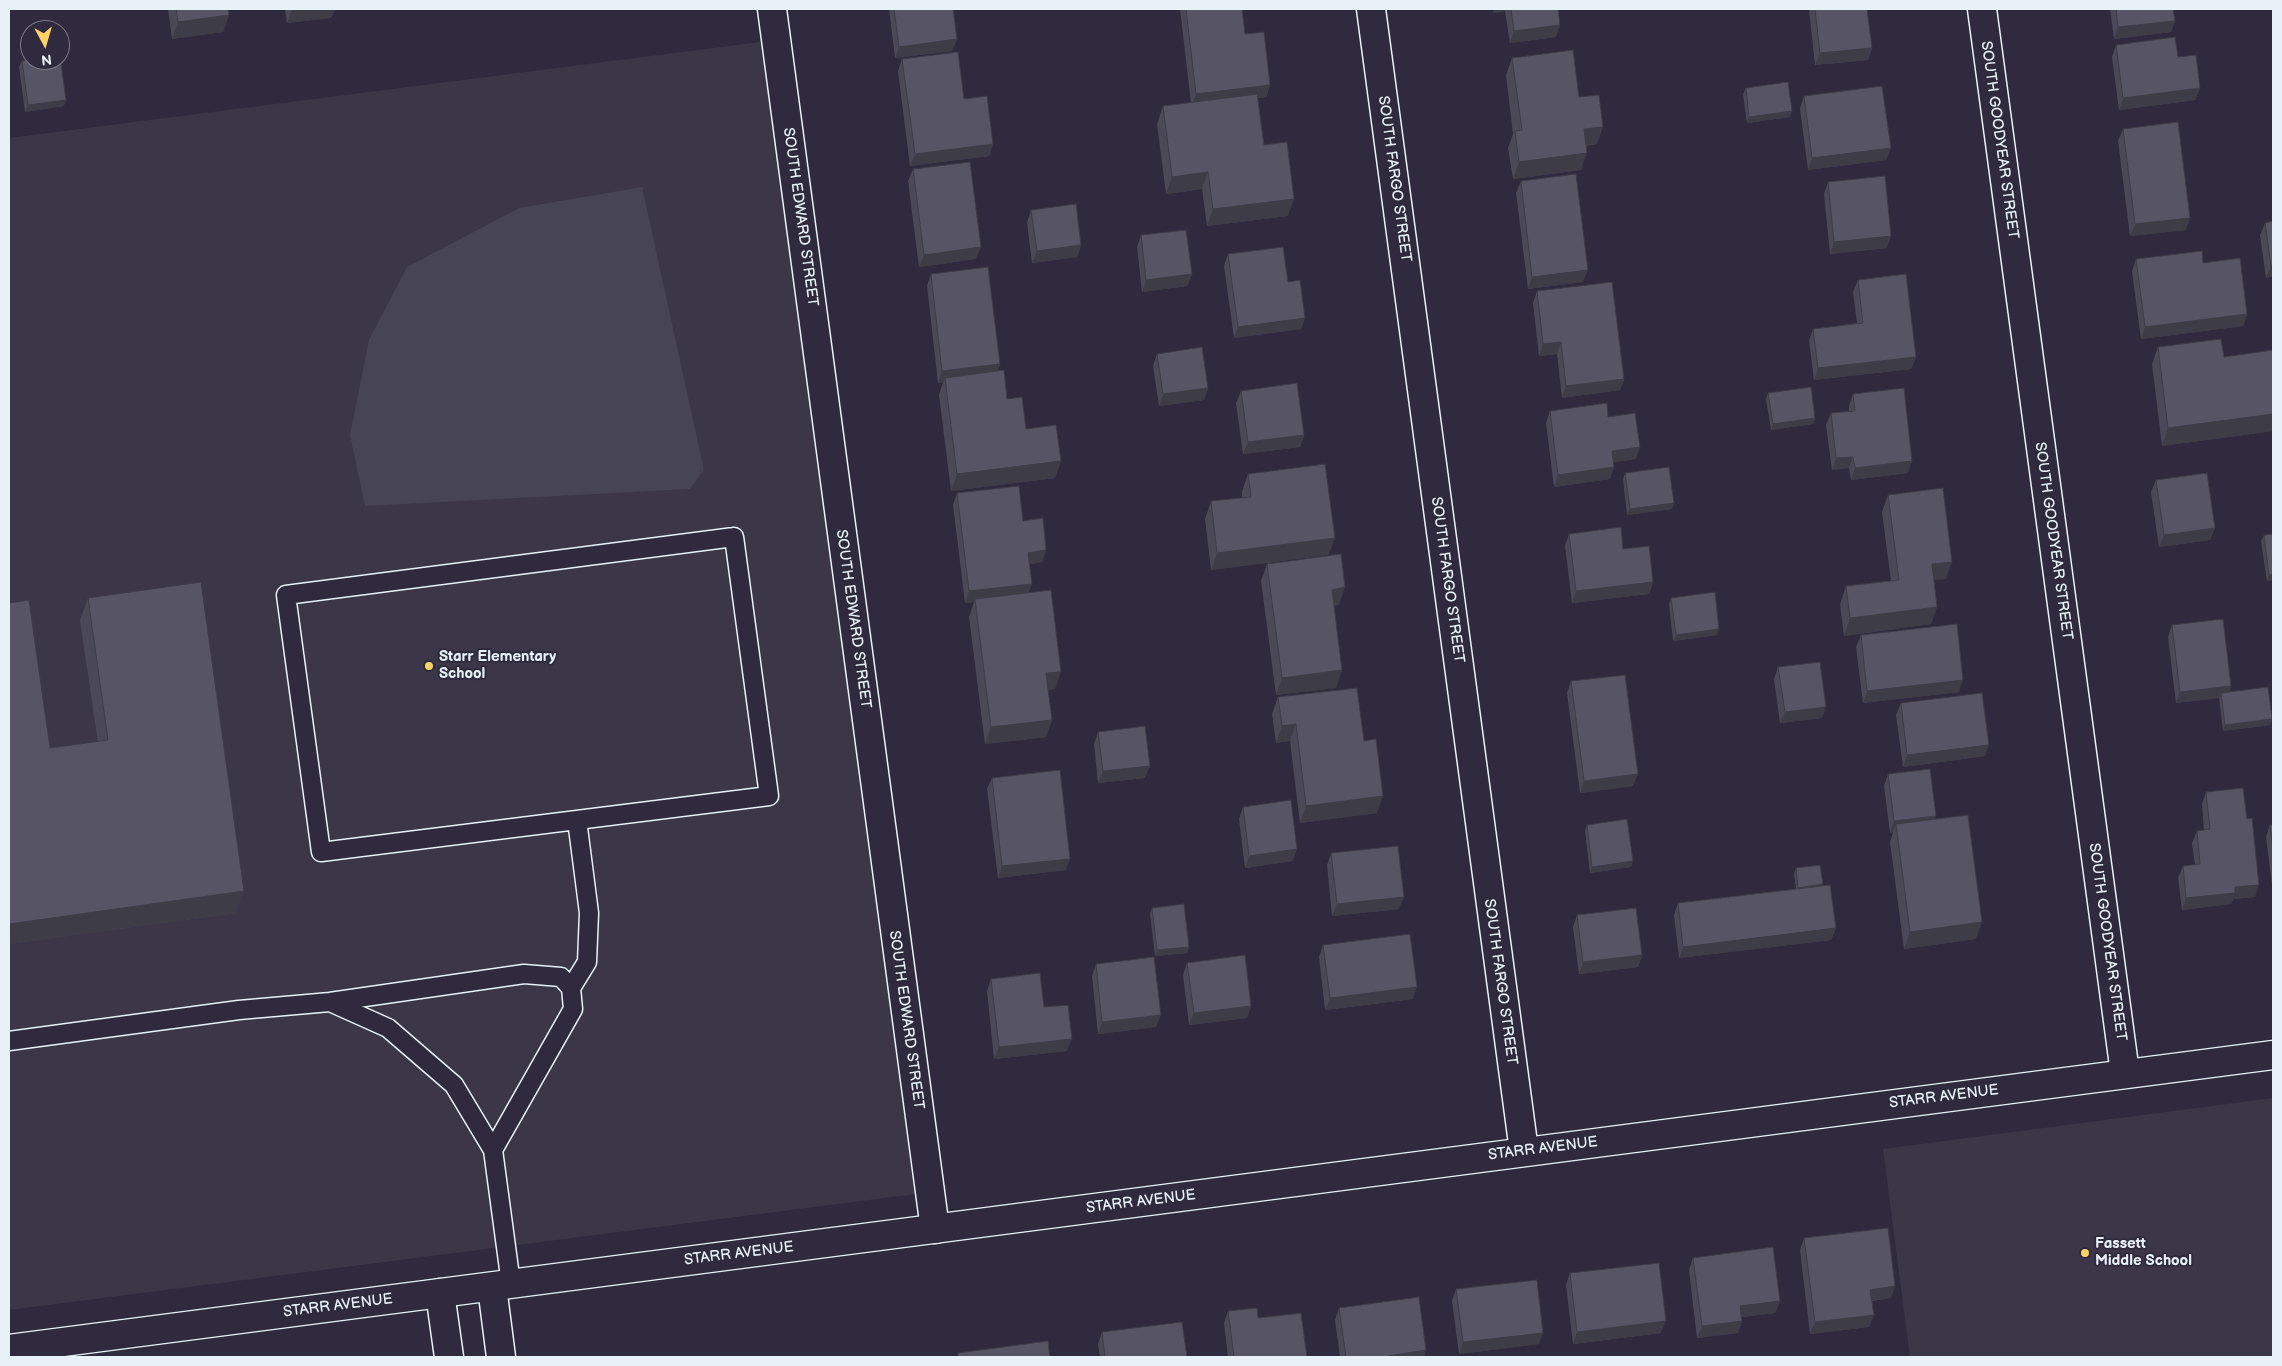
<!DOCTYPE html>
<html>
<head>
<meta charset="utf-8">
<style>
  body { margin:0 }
  #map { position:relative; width:2282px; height:1366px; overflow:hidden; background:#2f2a3d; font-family:"Balsamiq Sans",sans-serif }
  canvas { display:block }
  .frame { position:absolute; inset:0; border:10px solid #e8f1f8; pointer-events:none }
  .north { position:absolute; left:20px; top:20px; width:50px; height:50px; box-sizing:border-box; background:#2f2a3d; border:1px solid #797a88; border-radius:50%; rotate:174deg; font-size:14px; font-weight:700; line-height:20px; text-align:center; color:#e8f1f8 }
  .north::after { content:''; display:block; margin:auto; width:18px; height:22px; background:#ffd166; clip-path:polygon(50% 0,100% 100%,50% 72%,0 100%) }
</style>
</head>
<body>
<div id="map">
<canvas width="2282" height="1366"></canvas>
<div class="frame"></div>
<div class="north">N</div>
</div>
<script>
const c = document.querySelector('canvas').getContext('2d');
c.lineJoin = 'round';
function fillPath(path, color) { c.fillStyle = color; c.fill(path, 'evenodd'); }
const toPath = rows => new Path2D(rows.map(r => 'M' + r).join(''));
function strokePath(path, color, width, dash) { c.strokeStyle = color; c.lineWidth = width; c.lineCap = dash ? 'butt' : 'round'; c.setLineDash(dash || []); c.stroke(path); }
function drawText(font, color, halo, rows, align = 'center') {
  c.font = font + ' "Balsamiq Sans",sans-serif'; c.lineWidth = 4; c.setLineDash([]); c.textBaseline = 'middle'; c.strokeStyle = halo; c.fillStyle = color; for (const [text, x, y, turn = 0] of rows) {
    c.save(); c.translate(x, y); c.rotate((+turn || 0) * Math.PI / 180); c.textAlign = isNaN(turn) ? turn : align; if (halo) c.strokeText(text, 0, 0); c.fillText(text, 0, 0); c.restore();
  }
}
const built = toPath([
  [768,41,916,1194,9,1310,9,138],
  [2273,1098,2273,1357,1910,1357,1883,1149]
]);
const green = toPath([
  [642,187,704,470,690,489,365,506,350,435,369,340,407,267,519,208]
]);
const lane = toPath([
  [734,537,769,796,321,852,286,595,734,537],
  [571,988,587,962,589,913,577,820],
  [330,1002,388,1028,454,1085,493,1150,511,1284],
  [9,1041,239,1010,330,1002,524,974,561,977,571,988,573,1009,493,1150]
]);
const street = toPath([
  [772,9,935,1229],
  [1371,9,1524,1151],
  [1982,9,2125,1073],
  [492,1287,501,1357],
  [440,1293,449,1357]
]);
const secondary = toPath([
  [9,1349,2273,1055]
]);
const wall = toPath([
  [168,9,228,9,229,15,223,32,172,39],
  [285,9,335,9,331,18,287,23],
  [889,9,953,9,957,39,952,51,895,58],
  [1180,9,1242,9,1245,34,1270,85,1266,97,1258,98,1264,145,1288,216,1207,226,1202,189,1166,194,1157,124,1163,106,1191,103],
  [1493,9,1558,9,1556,37,1510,43,1505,11,1494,13],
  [1809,9,1867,9,1872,48,1868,60,1815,65],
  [2110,9,2173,9,2175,21,2171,32,2114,39],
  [2116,45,2178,57,2200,88,2195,100,2119,110,2112,57],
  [1512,58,1579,97,1597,144,1586,146,1581,170,1513,179,1508,148,1513,134,1506,75],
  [902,59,964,99,993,144,989,156,910,166,898,71],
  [22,61,64,106,25,112,19,67],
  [1746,88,1790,117,1747,123,1743,94],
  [1804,96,1891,148,1886,160,1808,170,1800,108],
  [2123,129,2186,230,2130,236,2118,141],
  [913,169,976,259,919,267,908,181],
  [1521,181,1583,282,1528,289,1516,193],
  [1828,182,1887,248,1830,254,1824,194],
  [1031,210,1081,245,1077,257,1032,263,1027,222],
  [2265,223,2273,276,2266,278,2260,235],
  [1141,235,1192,274,1187,286,1142,292,1137,247],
  [1228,254,1288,282,1305,318,1301,329,1234,338,1224,266],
  [2136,259,2203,263,2247,314,2243,326,2141,339,2132,271],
  [931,274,1000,364,997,371,1007,399,1026,429,1061,461,1055,478,951,491,939,395,943,382,938,383,927,286],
  [1858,280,1916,357,1911,369,1814,380,1809,340,1813,329,1857,323,1853,292],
  [1537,291,1624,379,1620,390,1562,398,1557,354,1539,356,1533,303],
  [2158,347,2224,357,2273,352,2273,431,2162,446,2152,364],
  [1157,354,1208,388,1204,400,1159,406,1153,366],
  [1241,391,1304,435,1300,447,1243,454,1236,403],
  [1768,393,1815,418,1813,424,1771,430,1766,399],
  [1853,394,1908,473,1851,480,1849,468,1832,470,1826,425,1831,413,1849,411,1849,406],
  [1550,411,1608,417,1636,459,1614,462,1610,479,1554,487,1546,423],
  [1625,473,1674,503,1672,509,1627,515,1623,479],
  [1248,474,1335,538,1328,555,1211,570,1205,519,1211,501,1242,498,1242,491],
  [2156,480,2215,528,2210,540,2159,547,2151,492],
  [957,493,1046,550,1042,562,1029,564,1032,584,1028,593,1055,689,1048,690,1052,720,1046,737,985,744,969,617,974,602,965,603,953,505],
  [1888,495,1946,579,1934,580,1937,607,1931,624,1844,636,1840,604,1846,586,1891,581,1882,512],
  [1569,534,1623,549,1653,582,1649,594,1572,603,1565,546],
  [2273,534,2273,580,2267,581,2261,541,2264,535],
  [1267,564,1339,605,1334,605,1336,688,1276,695,1261,581],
  [88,598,244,891,236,913,9,944,9,603,50,748,98,742,80,620],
  [1671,598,1717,635,1673,641,1669,604],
  [2172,625,2231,686,2229,692,2270,725,2223,731,2219,698,2176,703,2168,637],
  [1861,635,1959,692,1863,703,1856,647],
  [1778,667,1822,718,1780,723,1774,679],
  [1571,681,1633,786,1580,793,1567,693],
  [1278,697,1377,813,1300,823,1290,741,1276,743,1272,714],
  [1901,703,1985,756,1903,767,1896,715],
  [1098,732,1145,778,1098,783,1094,744],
  [1888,774,1936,816,1934,819,1976,939,1904,949,1890,842,1893,832,1890,833,1884,786],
  [992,778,1066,870,998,878,987,789],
  [2206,792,2255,897,2233,899,2231,904,2182,910,2178,878,2183,866,2195,865,2192,843,2197,831,2204,830,2202,804],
  [1243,807,1293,861,1245,868,1239,819],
  [1587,825,1633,861,1631,867,1590,873,1585,831],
  [2270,825,2273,825,2273,893,2266,837],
  [1331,853,1399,909,1332,916,1327,865],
  [1796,868,1823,884,1822,886,1836,928,1831,940,1679,958,1674,915,1678,903,1796,889,1794,874],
  [1152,908,1189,947,1187,953,1155,956,1150,914],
  [1577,915,1642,955,1638,967,1579,974,1573,927],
  [1323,945,1413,999,1325,1010,1319,957],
  [1187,963,1251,1006,1247,1018,1189,1025,1183,975],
  [1096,964,1156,1027,1098,1034,1092,976],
  [991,979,1044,1007,1067,1051,994,1059,987,991],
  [1804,1238,1891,1298,1872,1301,1874,1315,1869,1327,1810,1334,1800,1250],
  [1693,1258,1780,1301,1775,1313,1742,1317,1742,1321,1738,1333,1697,1338,1689,1270],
  [1570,1273,1661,1333,1573,1344,1566,1285],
  [1456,1289,1539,1344,1459,1354,1452,1301],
  [1339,1308,1426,1350,1424,1357,1340,1357,1335,1320],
  [1228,1311,1258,1318,1307,1357,1228,1357,1224,1323],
  [1102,1332,1187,1357,1100,1357,1098,1344]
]);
const shadedWall = toPath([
  [292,9,335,9,331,18,287,23],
  [1495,9,1506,9,1505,11,1494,13],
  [229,15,223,32,172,39,178,22],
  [2175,21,2171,32,2114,39,2118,27],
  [1560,25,1556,37,1510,43,1514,31],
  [957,39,952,51,895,58,899,47],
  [1872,48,1868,60,1815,65,1820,53],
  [1270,85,1266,97,1191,106,1196,94],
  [2200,88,2195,100,2119,110,2123,98],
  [66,100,64,106,25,112,28,105],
  [1792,111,1790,117,1747,123,1749,117],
  [1603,127,1597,144,1578,146,1584,129],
  [993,144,989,156,910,166,915,154],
  [1891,148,1886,160,1808,170,1812,158],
  [1587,153,1581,170,1513,179,1519,162],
  [1208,172,1202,189,1166,194,1172,177],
  [1294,199,1288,216,1207,226,1213,209],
  [2190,218,2186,230,2130,236,2135,224],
  [1891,236,1887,248,1830,254,1834,242],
  [1081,245,1077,257,1032,263,1037,251],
  [981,247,976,259,919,267,924,255],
  [2273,265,2273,276,2266,278,2271,266],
  [1588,270,1583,282,1528,289,1532,277],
  [1192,274,1187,286,1142,292,1146,280],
  [2247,314,2243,326,2141,339,2145,327],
  [1305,318,1301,329,1234,338,1238,327],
  [1561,342,1557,354,1539,356,1543,344],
  [1916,357,1911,369,1814,380,1818,368],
  [1000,364,996,376,945,378,943,382,938,383,942,371],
  [1624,379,1620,390,1562,398,1566,386],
  [1208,388,1204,400,1159,406,1163,394],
  [2273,414,2273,431,2162,446,2168,428],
  [1815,418,1813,424,1771,430,1773,424],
  [1304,435,1300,447,1243,454,1248,442],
  [1640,447,1636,459,1608,463,1612,451],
  [1853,457,1849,468,1832,470,1836,458],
  [1061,461,1055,478,951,491,957,474],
  [1912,461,1908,473,1851,480,1855,468],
  [1614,467,1610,479,1554,487,1558,475],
  [1674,503,1672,509,1627,515,1630,509],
  [2215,528,2210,540,2159,547,2164,535],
  [1335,538,1328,555,1211,570,1217,553],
  [1046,550,1042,562,1024,565,1028,553],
  [1952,562,1946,579,1926,581,1932,564],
  [2273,574,2273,580,2267,581,2269,575],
  [1653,582,1649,594,1572,603,1576,591],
  [1032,584,1027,596,975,599,974,602,965,603,969,591],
  [1345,587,1339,605,1325,607,1332,590],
  [1937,607,1931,624,1844,636,1850,618],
  [1719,629,1717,635,1673,641,1676,635],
  [1342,670,1336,688,1276,695,1282,678],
  [1061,672,1055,689,1040,691,1046,673],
  [1963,680,1959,692,1863,703,1867,691],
  [2231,686,2227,697,2221,693,2219,698,2176,703,2180,692],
  [1826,707,1822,718,1780,723,1785,712],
  [2272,719,2270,725,2223,731,2225,725],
  [1052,720,1046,737,985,744,991,727],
  [1296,724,1290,741,1276,743,1282,726],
  [1989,745,1985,756,1903,767,1907,755],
  [1150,766,1145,778,1098,783,1103,771],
  [1638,774,1633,786,1580,793,1584,781],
  [1383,796,1377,813,1300,823,1306,806],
  [1936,816,1931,828,1896,824,1893,832,1890,833,1894,821],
  [1297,849,1293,861,1245,868,1249,856],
  [1070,859,1066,870,998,878,1002,866],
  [1633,861,1631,867,1590,873,1592,867],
  [1823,884,1820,890,1796,894,1798,888],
  [2259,885,2255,897,2233,899,2231,904,2182,910,2186,898,2235,887],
  [244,891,236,913,9,944,9,924],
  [1404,897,1399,909,1332,916,1337,904],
  [1982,922,1976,939,1904,949,1910,932],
  [1836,928,1831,940,1679,958,1683,947],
  [1189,947,1187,953,1155,956,1157,950],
  [1642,955,1638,967,1579,974,1583,962],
  [1417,987,1413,999,1325,1010,1330,998],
  [1251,1006,1247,1018,1189,1025,1194,1013],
  [1161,1015,1156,1027,1098,1034,1102,1022],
  [1072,1039,1067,1051,994,1059,999,1047],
  [1895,1286,1891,1298,1866,1301,1870,1290],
  [1780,1301,1775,1313,1736,1318,1740,1306],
  [1874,1315,1869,1327,1810,1334,1815,1322],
  [1666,1321,1661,1333,1573,1344,1577,1332],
  [1742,1321,1738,1333,1697,1338,1702,1326],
  [1543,1333,1539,1344,1459,1354,1463,1342],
  [1426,1350,1424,1357,1387,1357,1388,1356]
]);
const building = toPath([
  [176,9,228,9,229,15,178,22,176,9],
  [894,9,953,9,957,39,899,47,894,9],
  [1186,9,1242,9,1245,34,1264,32,1270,85,1196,94,1186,9],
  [1511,9,1558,9,1560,25,1514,31,1511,9],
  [1815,9,1867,9,1872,48,1820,53,1815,9],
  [2116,9,2173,9,2175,21,2118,27,2116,9],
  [2175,37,2178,57,2196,55,2200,88,2123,98,2116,45,2175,37],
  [1573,50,1579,97,1599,95,1603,127,1584,129,1587,153,1519,162,1515,131,1522,130,1512,58,1573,50],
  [958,52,964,99,987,96,993,144,915,154,902,59,958,52],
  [60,56,66,100,28,105,22,61,30,60,60,60,60,56],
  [1788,82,1792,111,1749,117,1746,88,1788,82],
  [1882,86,1891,148,1812,158,1804,96,1882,86],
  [1257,94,1264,145,1287,142,1294,199,1213,209,1208,172,1172,177,1163,106,1257,94],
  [2178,122,2190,218,2135,224,2123,129,2178,122],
  [970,162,981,247,924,255,913,169,970,162],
  [1576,174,1588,270,1532,277,1521,181,1576,174],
  [1885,176,1891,236,1834,242,1828,182,1885,176],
  [1076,204,1081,245,1037,251,1031,210,1076,204],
  [2273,221,2273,265,2271,266,2265,223,2273,221],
  [1186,230,1192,274,1146,280,1141,235,1186,230],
  [1283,247,1288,282,1300,280,1305,318,1238,327,1228,254,1283,247],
  [2202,251,2203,263,2240,258,2247,314,2145,327,2136,259,2202,251],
  [988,267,1000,364,942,371,931,274,988,267],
  [1906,274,1916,357,1818,368,1813,329,1863,323,1858,280,1906,274],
  [1612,282,1624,379,1566,386,1561,342,1543,344,1537,291,1612,282],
  [2221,339,2224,357,2273,350,2273,414,2168,428,2158,347,2221,339],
  [1202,347,1208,388,1163,394,1157,354,1202,347],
  [1004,370,1007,399,1022,397,1026,429,1056,425,1061,461,957,474,945,378,1004,370],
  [1297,383,1304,435,1248,442,1241,391,1297,383],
  [1811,387,1815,418,1773,424,1768,393,1811,387],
  [1904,388,1912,461,1855,468,1853,457,1836,458,1831,413,1855,411,1853,394,1904,388],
  [1607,403,1608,417,1635,413,1640,447,1612,451,1614,467,1558,475,1550,411,1607,403],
  [1325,464,1335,538,1217,553,1211,501,1251,497,1248,474,1325,464],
  [1669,467,1674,503,1630,509,1625,473,1669,467],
  [2207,473,2215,528,2164,535,2156,480,2207,473],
  [1019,486,1023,521,1043,518,1046,550,1028,553,1032,584,969,591,957,493,1019,486],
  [1943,488,1952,562,1932,564,1937,607,1850,618,1846,586,1899,580,1888,495,1943,488],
  [1621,527,1623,549,1649,546,1653,582,1576,591,1569,534,1621,527],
  [2273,534,2273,574,2269,575,2264,535,2273,534],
  [1341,554,1345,587,1332,590,1342,670,1282,678,1267,564,1341,554],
  [201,582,244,891,9,924,9,603,29,600,50,748,108,740,88,598,201,582],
  [1051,590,1061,672,1046,673,1052,720,991,727,975,599,1051,590],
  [1715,592,1719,629,1676,635,1671,598,1715,592],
  [2223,619,2231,686,2180,692,2172,625,2223,619],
  [1957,624,1963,680,1867,691,1861,635,1957,624],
  [1820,662,1826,707,1785,712,1778,667,1820,662],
  [1625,675,1638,774,1584,781,1571,681,1625,675],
  [2268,687,2272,719,2225,725,2221,693,2268,687],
  [1357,688,1364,741,1376,739,1383,796,1306,806,1296,724,1282,726,1278,697,1357,688],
  [1982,693,1989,745,1907,755,1901,703,1982,693],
  [1145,726,1150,766,1103,771,1098,732,1145,726],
  [1930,769,1936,816,1894,821,1888,774,1930,769],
  [1060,770,1070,859,1002,866,992,778,1060,770],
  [2243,788,2247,819,2252,818,2259,885,2235,887,2235,893,2186,898,2183,866,2200,864,2197,831,2210,829,2206,792,2243,788],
  [1291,800,1297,849,1249,856,1243,807,1291,800],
  [1968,815,1982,922,1910,932,1896,824,1968,815],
  [1627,819,1633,861,1592,867,1587,825,1627,819],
  [2270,825,2273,825,2273,851,2270,825],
  [1398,846,1404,897,1337,904,1331,853,1398,846],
  [1820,865,1823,884,1798,888,1796,868,1820,865],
  [1830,885,1836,928,1683,947,1678,903,1830,885],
  [1184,904,1189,947,1157,950,1152,908,1184,904],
  [1636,908,1642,955,1583,962,1577,915,1636,908],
  [1410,934,1417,987,1330,998,1323,945,1410,934],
  [1245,955,1251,1006,1194,1013,1187,963,1245,955],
  [1154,957,1161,1015,1102,1022,1096,964,1154,957],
  [1040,973,1044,1007,1068,1005,1072,1039,999,1047,991,979,1040,973],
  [1888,1228,1895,1286,1870,1290,1874,1315,1815,1322,1804,1238,1888,1228],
  [1773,1247,1780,1301,1740,1306,1742,1321,1702,1326,1693,1258,1773,1247],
  [1659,1263,1666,1321,1577,1332,1570,1273,1659,1263],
  [1537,1280,1543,1333,1463,1342,1456,1289,1537,1280],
  [1419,1297,1426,1350,1388,1356,1388,1357,1346,1357,1339,1308,1419,1297],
  [1257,1308,1258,1318,1301,1313,1307,1357,1234,1357,1228,1311,1257,1308],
  [1182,1322,1187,1357,1105,1357,1102,1332,1182,1322],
  [1048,1341,1050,1357,958,1357,958,1353,1048,1341]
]);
const markers = [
  [429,666,5,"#ffd166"],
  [2085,1253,5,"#ffd166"]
];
const streetNames = [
  ["SOUTH GOODYEAR STREET",1999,140,82],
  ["SOUTH FARGO STREET",1394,179,82],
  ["SOUTH EDWARD STREET",800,217,82],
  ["SOUTH GOODYEAR STREET",2053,541,82],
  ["SOUTH FARGO STREET",1447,580,82],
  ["SOUTH EDWARD STREET",853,619,82],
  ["SOUTH GOODYEAR STREET",2107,942,82],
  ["SOUTH FARGO STREET",1500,982,82],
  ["SOUTH EDWARD STREET",906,1020,82],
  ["STARR AVENUE",1944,1097,-7],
  ["STARR AVENUE",1543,1149,-7],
  ["STARR AVENUE",1141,1202,-7],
  ["STARR AVENUE",739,1254,-7],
  ["STARR AVENUE",338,1306,-7]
];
const poiNames = [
  ["Starr Elementary",439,657],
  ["School",439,674],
  ["Fassett",2095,1244],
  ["Middle School",2095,1261]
];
fillPath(built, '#3b3749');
fillPath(green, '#464455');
strokePath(lane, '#e8f1f8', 21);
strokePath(street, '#e8f1f8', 31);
strokePath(secondary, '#e8f1f8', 31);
strokePath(lane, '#2f2a3d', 18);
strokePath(street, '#2f2a3d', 28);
strokePath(secondary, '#2f2a3d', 28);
fillPath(wall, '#4b4957');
fillPath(shadedWall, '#3d3c47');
fillPath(building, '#575565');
strokePath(building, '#3d3c47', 1);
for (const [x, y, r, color] of markers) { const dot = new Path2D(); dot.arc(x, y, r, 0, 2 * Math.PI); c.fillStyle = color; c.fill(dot); strokePath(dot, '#2f2a3d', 2); }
drawText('15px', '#e8f1f8', '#2f2a3d', streetNames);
drawText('bold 15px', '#e8f1f8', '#2f2a3d', poiNames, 'left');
</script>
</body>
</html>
